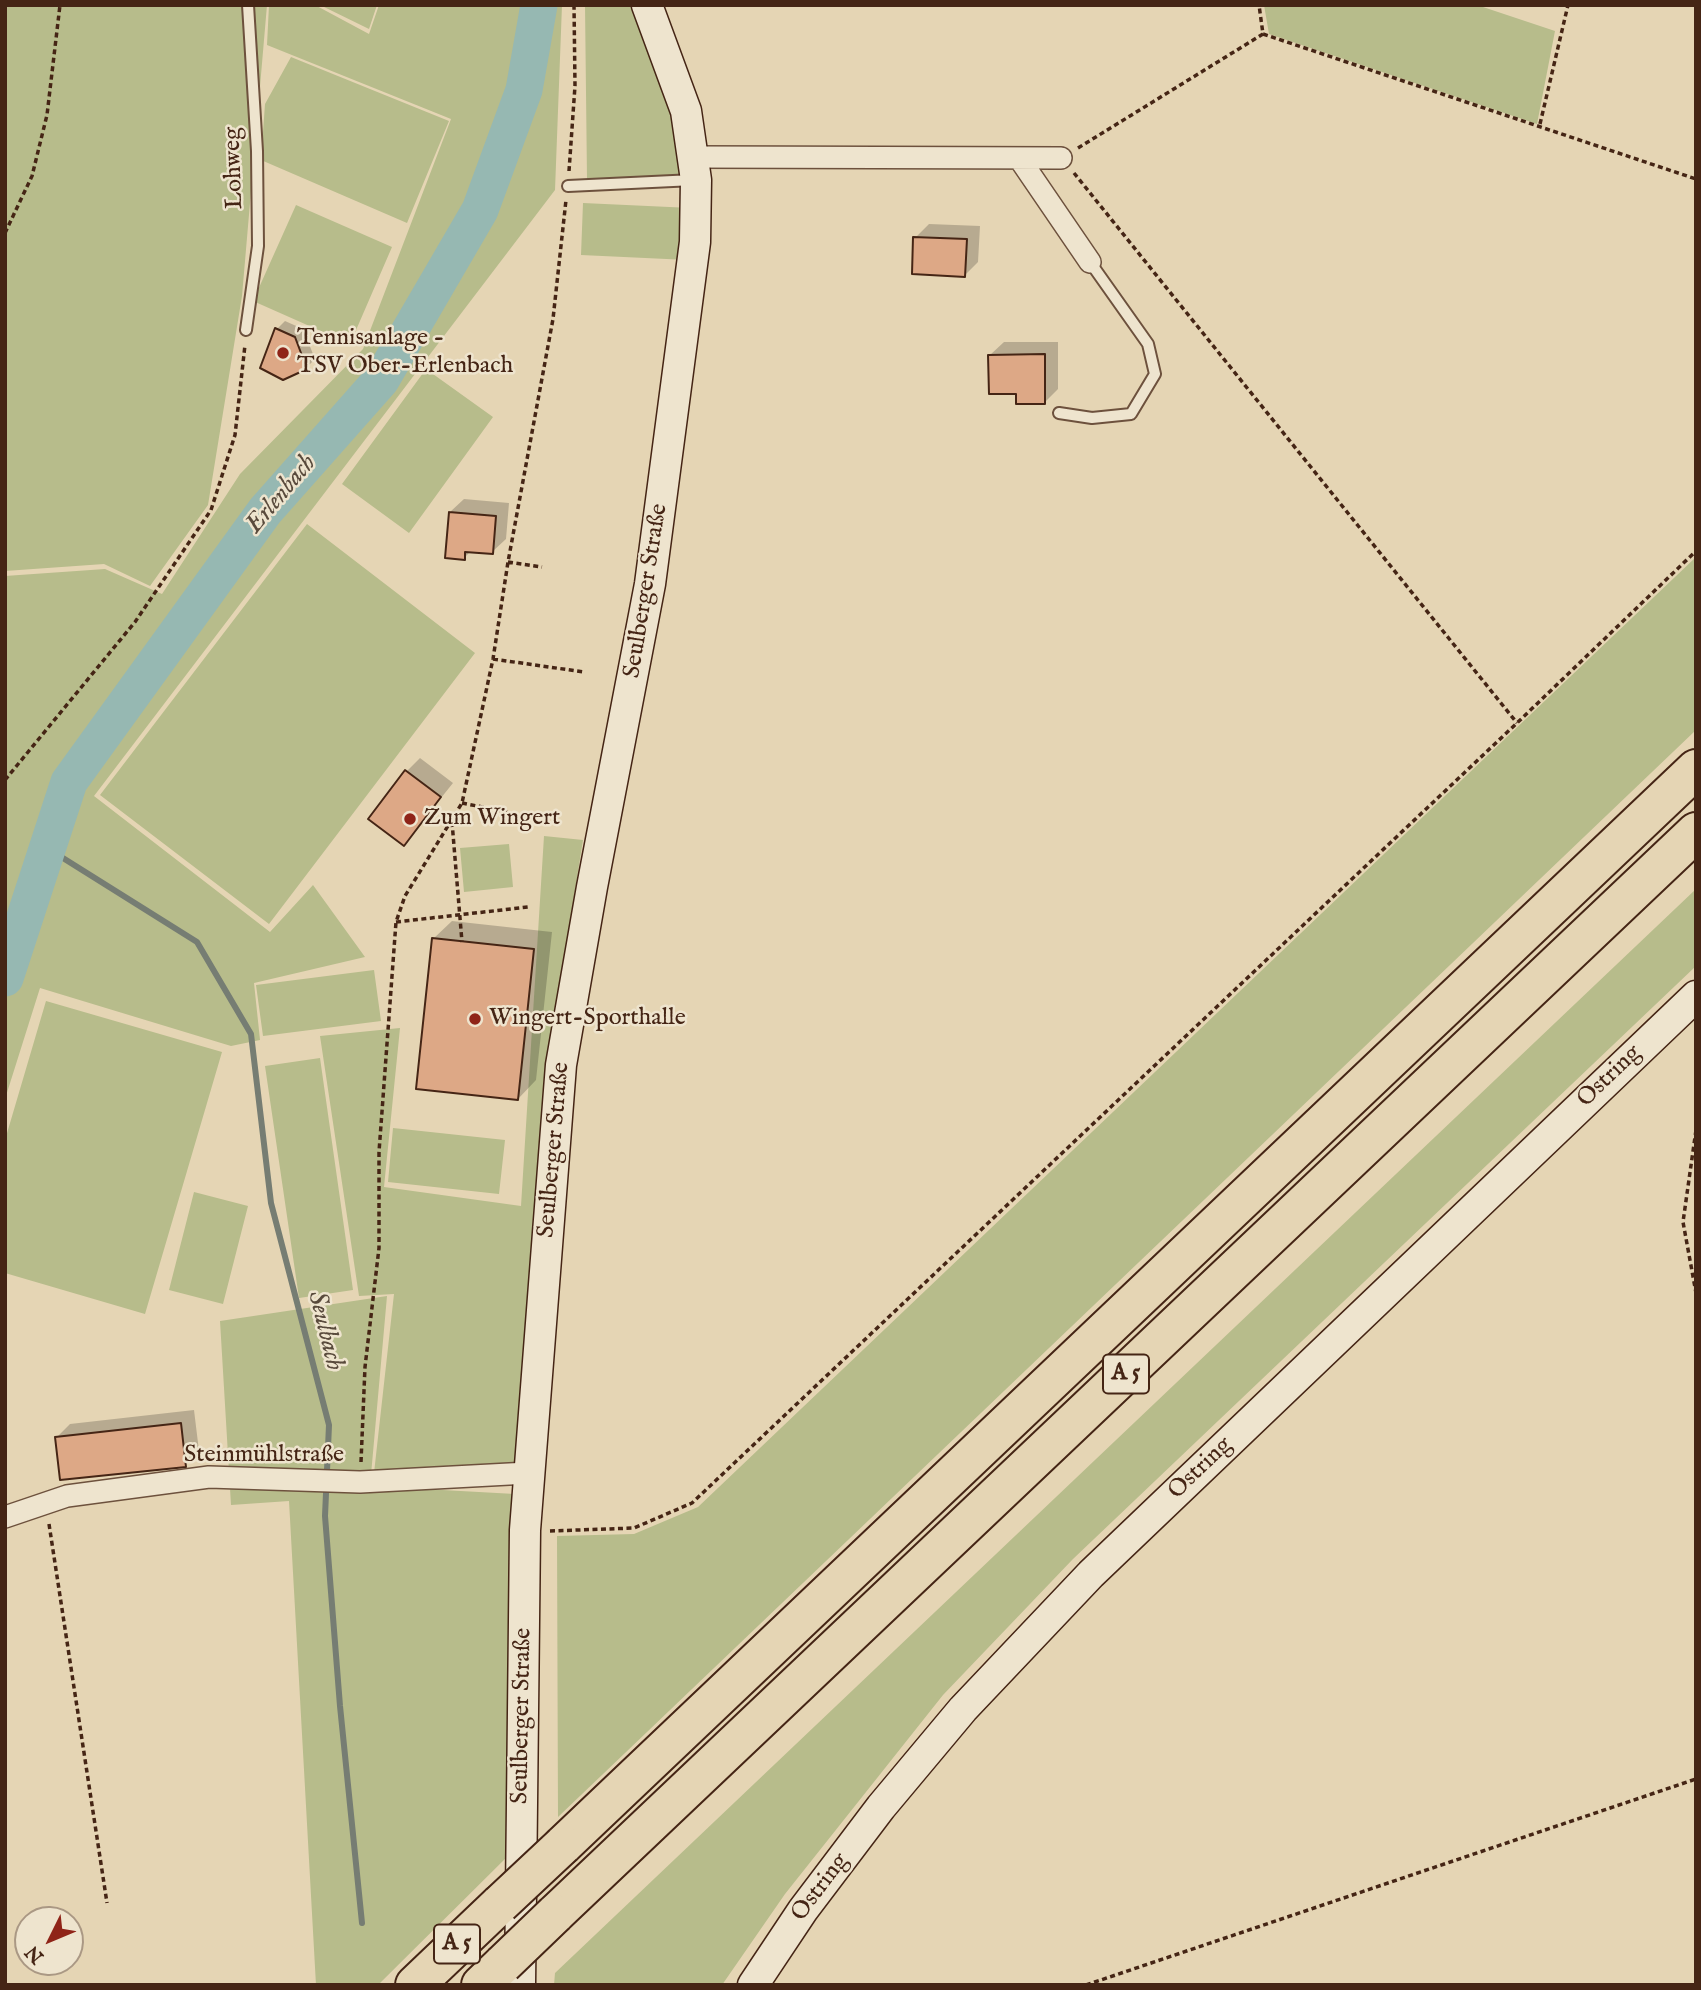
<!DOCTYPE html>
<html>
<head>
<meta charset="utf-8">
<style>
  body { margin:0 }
  #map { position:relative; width:1701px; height:1990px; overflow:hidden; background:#e5d5b4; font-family:"IM FELL English",serif }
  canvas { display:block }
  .frame { position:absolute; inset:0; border:7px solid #452515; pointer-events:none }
  .north { position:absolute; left:14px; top:1906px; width:70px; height:70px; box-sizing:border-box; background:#eee4ce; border:2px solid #aa9884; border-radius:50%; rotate:227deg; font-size:19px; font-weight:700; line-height:28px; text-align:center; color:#452515 }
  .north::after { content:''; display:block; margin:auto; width:24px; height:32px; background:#8f2418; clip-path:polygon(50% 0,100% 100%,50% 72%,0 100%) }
</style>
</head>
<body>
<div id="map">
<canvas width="1701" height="1990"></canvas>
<div class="frame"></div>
<div class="north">N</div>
</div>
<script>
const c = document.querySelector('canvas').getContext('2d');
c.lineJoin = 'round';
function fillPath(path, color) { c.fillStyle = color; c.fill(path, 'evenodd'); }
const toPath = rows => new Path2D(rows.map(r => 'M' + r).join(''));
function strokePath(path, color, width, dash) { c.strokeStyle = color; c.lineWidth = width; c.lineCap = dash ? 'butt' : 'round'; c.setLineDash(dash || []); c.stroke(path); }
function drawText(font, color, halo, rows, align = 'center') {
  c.font = font + ' "IM FELL English",serif'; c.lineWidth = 5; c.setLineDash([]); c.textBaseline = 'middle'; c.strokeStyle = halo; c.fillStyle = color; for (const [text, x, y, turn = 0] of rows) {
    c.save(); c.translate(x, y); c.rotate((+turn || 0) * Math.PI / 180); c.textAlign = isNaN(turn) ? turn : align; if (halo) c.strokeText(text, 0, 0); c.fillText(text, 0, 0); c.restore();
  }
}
const green = toPath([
  [5,5,267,5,242,296,208,505,150,586,104,564,5,571],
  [269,5,315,5,369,34,379,5,562,5,555,190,94,796,270,932,313,885,365,957,254,983,260,1040,231,1046,40,988,5,1099,5,576,105,569,162,594,240,474,363,349,451,119,267,45],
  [320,5,377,5,369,29],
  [585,5,659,5,706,175,587,179],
  [1264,5,1477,5,1555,31,1537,124,1269,34],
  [291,57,449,121,407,223,261,160,265,104],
  [583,203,691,208,688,260,581,255],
  [296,205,392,247,350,344,253,301],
  [426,369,493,417,409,533,342,484],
  [307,524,475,653,269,924,100,795],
  [1696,557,1696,730,558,1817,557,1536,634,1534,698,1507],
  [544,836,583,840,547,1066,517,1468,373,1482,394,1294,359,1296,320,1036,400,1028,384,1187,521,1206],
  [509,844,513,887,464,892,460,848],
  [1696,889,1696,966,1073,1559,943,1695,785,1894,722,1985,554,1985,555,1973],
  [374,970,381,1021,263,1036,256,985],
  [46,1001,222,1052,145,1314,5,1273,5,1140],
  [320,1058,353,1290,299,1298,265,1066],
  [393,1128,505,1140,499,1194,388,1182],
  [194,1192,248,1206,223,1304,169,1290],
  [387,1296,370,1486,515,1494,514,1850,378,1985,316,1985,289,1501,231,1505,220,1321]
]);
const shadow = toPath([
  [929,224,980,226,978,262,965,275,915,238],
  [285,321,303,329,315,359,306,368,277,329],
  [1004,342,1058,342,1058,389,1045,402,1018,392,990,355],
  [464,499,509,503,506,539,492,552,471,551,464,558,450,512],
  [420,758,453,783,404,844,406,772],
  [452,921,552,932,536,1080,518,1099,433,939],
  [194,1410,199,1451,185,1465,57,1437,70,1424]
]);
const stream = toPath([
  [47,848,197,942,251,1034,271,1203,329,1425,325,1516,340,1706,362,1923]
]);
const river = toPath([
  [5,978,69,782,265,511,381,380,480,210,524,90,539,5]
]);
const building = toPath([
  [913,237,967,239,965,277,912,274,913,237],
  [275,328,295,337,307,369,283,380,260,368,275,328],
  [1045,354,1045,404,1016,404,1016,394,989,394,988,355,1045,354],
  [449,512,496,516,493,554,465,552,465,560,445,558,449,512],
  [405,770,441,797,404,846,368,819,405,770],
  [432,938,534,949,518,1100,416,1089,432,938],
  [181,1423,186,1467,60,1480,55,1437,181,1423]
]);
const path = toPath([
  [1263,34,1696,179],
  [1540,124,1568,5],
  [1078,148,1263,34,1259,5],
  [569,171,575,86,574,5],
  [1074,173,1517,723],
  [5,233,32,176,47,115,60,5],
  [508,562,542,567],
  [493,659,584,672],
  [5,780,135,622,211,510,235,435,245,345],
  [462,803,507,812],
  [452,822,462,942],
  [396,922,528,907],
  [1696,1130,1683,1222,1696,1293],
  [361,1462,365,1367,379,1248,379,1152,396,922,405,896,462,803,493,659,508,562,553,319,566,200],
  [49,1524,107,1903],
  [550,1531,634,1528,692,1503,1517,723,1696,551],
  [1086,1985,1696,1779]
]);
const lane = toPath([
  [568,186,694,180],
  [246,330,258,246,257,151,248,5],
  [1059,413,1092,418,1131,414,1155,374,1148,344,1090,262]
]);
const street = toPath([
  [694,157,1061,158],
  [1019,158,1090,262],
  [5,1517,67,1496,209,1477,360,1482,528,1473]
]);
const secondary = toPath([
  [520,1985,525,1530,561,1065,592,887,650,584,695,242,696,180,686,111,647,5],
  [753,1985,803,1910,881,1807,963,1709,1091,1574,1696,996]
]);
const highway = toPath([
  [563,1845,1696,769],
  [555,1914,1696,832],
  [415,1985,500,1904],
  [481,1985,503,1964]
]);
const highwayBridge = toPath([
  [500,1904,563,1845],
  [503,1964,555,1914]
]);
const markers = [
  [283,353,7,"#8f2418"],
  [410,819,7,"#8f2418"],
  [475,1019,7,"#8f2418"]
];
const shields = [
  [1126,1374,46],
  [457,1944,46]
];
const shieldNames = [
  ["A 5",1126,1374],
  ["A 5",457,1944]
];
const streetNames = [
  ["Lohweg",235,168,-92],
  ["Seulberger Straße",647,591,-81],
  ["Ostring",1610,1077,-44],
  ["Seulberger Straße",555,1150,-85],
  ["Steinmühlstraße",264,1456],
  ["Ostring",1201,1469,-44],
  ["Seulberger Straße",523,1716,-89],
  ["Ostring",821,1888,-53]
];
const poiNames = [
  ["Tennisanlage -",297,339],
  ["TSV Ober-Erlenbach",297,367],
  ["Zum Wingert",424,819],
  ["Wingert-Sporthalle",489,1019]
];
const waterNames = [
  ["Erlenbach",282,495,-50],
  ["Seulbach",324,1331,76]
];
fillPath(green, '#b7bc8b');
fillPath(shadow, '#0003');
strokePath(stream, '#767d73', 6);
strokePath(river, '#96b8b2', 37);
fillPath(building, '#dda886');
strokePath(building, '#452515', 2);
strokePath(lane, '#6d513d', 14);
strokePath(street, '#6d513d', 24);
strokePath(secondary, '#452515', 33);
strokePath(highway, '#452515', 42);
strokePath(path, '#452515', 3.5, [5, 3.5]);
strokePath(lane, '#eee4ce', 10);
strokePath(street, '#eee4ce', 21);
strokePath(secondary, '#eee4ce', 30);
strokePath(highway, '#e5d5b4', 38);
strokePath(highwayBridge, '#452515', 42, []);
strokePath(highwayBridge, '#e5d5b4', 38);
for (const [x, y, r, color] of markers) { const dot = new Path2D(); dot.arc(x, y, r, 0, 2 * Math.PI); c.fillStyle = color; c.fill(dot); strokePath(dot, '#eee4ce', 2.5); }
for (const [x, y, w] of shields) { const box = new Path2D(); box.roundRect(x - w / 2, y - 19.5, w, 39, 5); c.fillStyle = '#eee4ce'; c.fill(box); strokePath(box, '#452515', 2); }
drawText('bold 23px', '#452515', null, shieldNames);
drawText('24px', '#452515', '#eee4ce', streetNames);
drawText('24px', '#452515', '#eee4ce', poiNames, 'left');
drawText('italic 26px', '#594a3c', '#eee4ce', waterNames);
</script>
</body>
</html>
